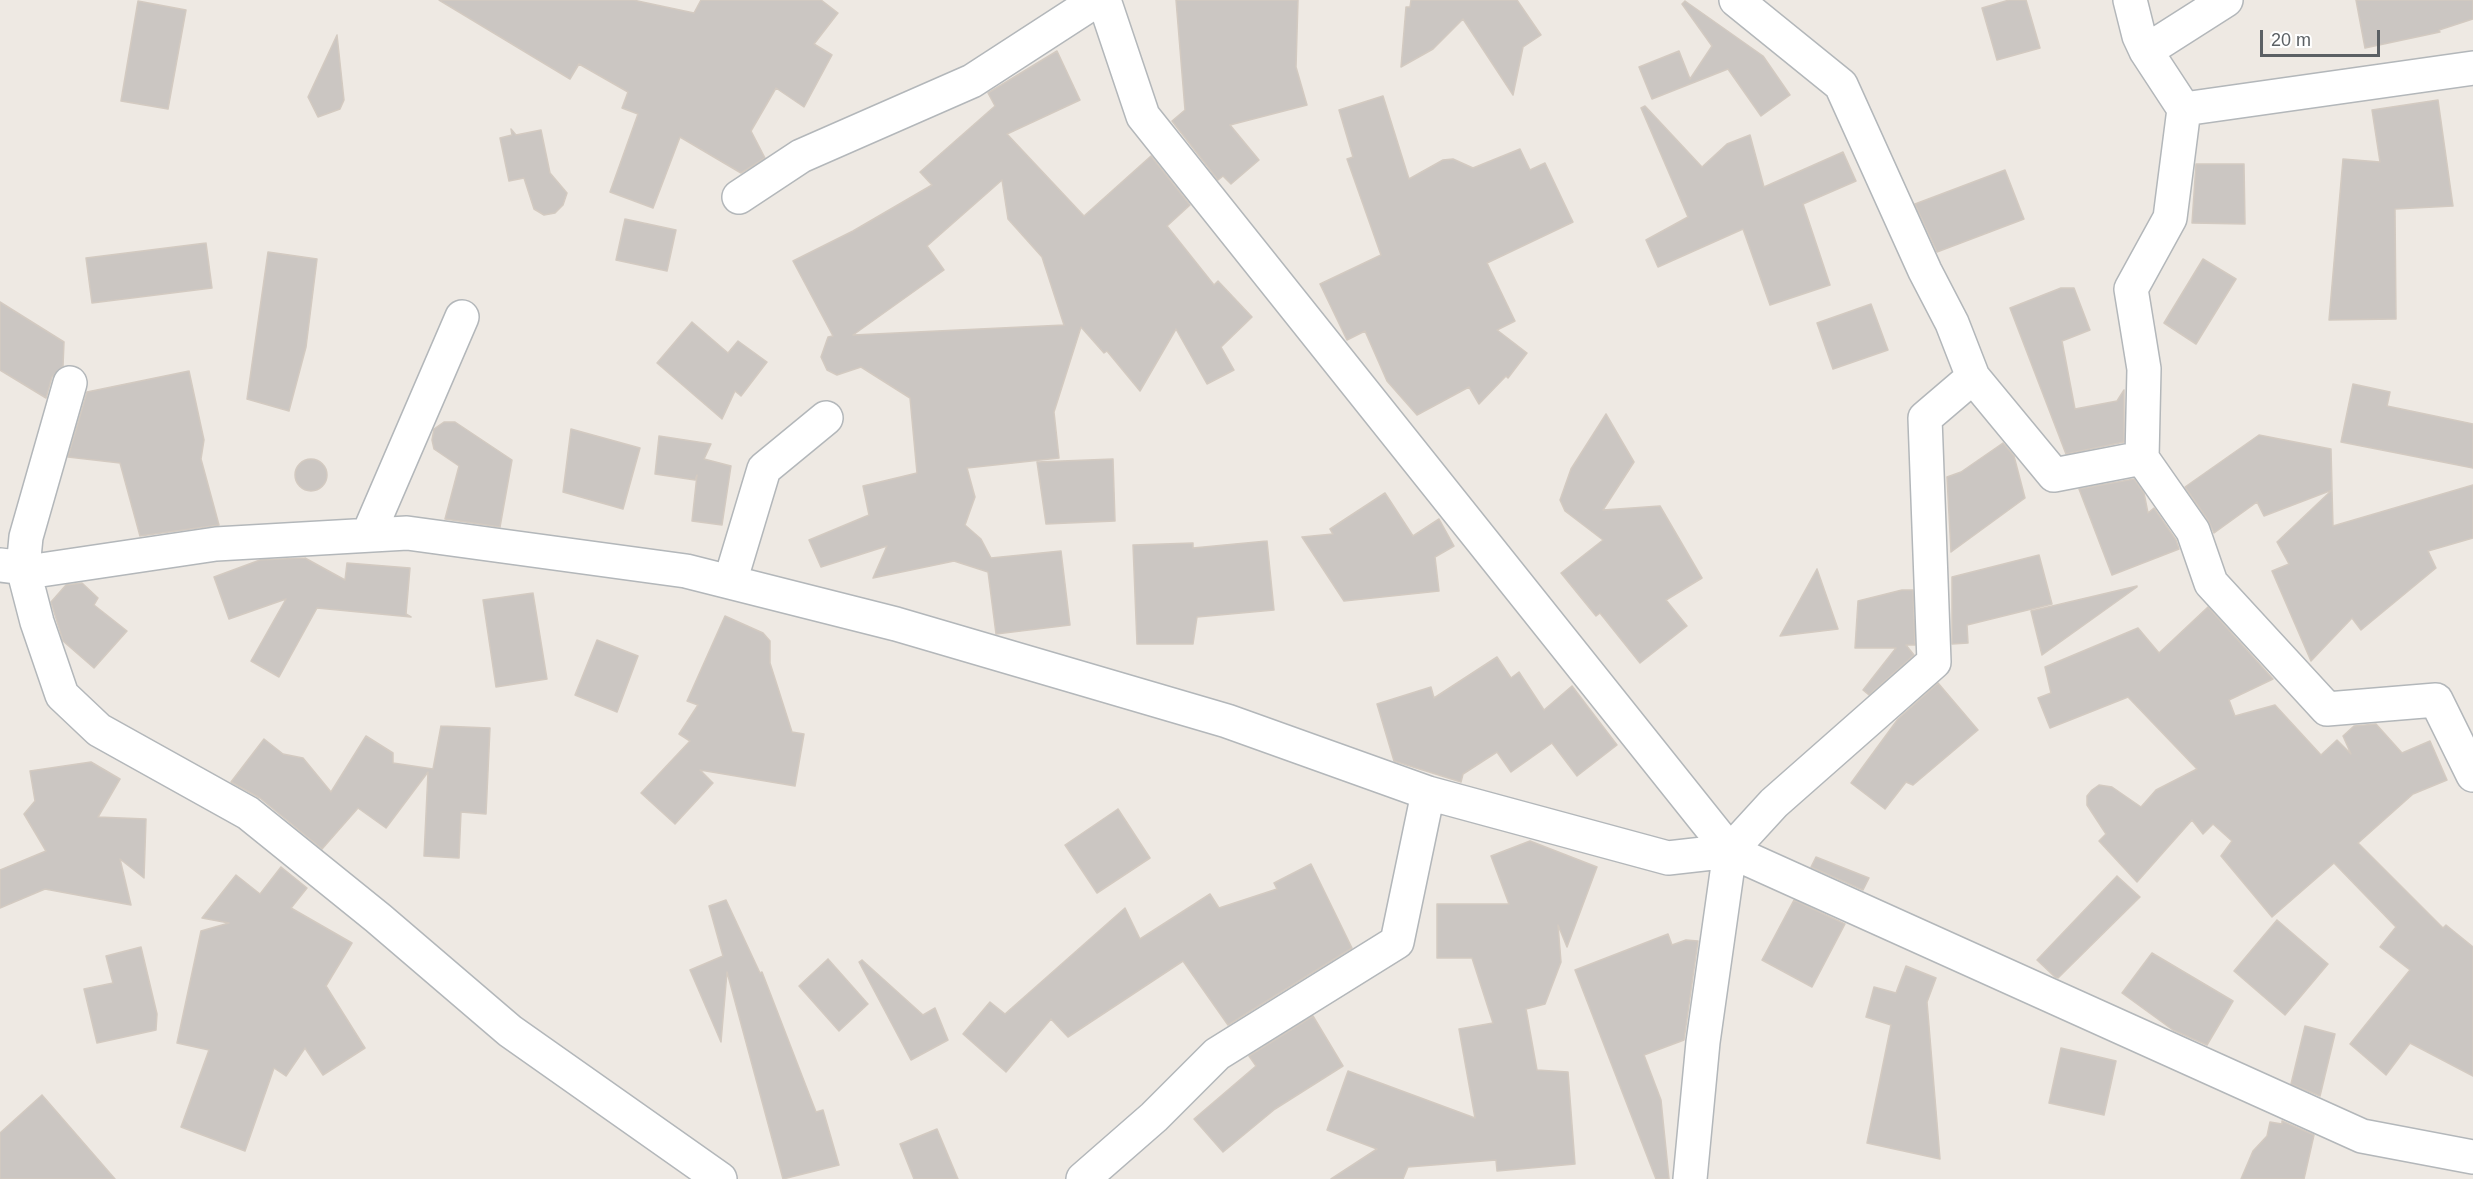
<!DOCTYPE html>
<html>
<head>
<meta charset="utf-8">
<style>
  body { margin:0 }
  #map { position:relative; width:2473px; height:1179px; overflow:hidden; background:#eee9e3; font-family:Arial,sans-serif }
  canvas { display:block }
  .scale { position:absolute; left:2260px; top:30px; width:120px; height:27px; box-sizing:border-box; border:3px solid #5b6064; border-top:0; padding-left:8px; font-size:18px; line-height:21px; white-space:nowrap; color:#5b6064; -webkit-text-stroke:4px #fff; paint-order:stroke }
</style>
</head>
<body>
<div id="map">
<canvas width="2473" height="1179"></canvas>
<div class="scale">20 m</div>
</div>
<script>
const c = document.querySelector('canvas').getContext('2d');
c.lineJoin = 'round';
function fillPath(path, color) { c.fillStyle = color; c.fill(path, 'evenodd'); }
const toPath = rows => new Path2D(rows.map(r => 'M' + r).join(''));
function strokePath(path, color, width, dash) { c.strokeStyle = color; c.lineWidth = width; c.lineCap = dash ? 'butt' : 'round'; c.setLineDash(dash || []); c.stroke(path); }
const building = toPath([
  [439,0,633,0,694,13,701,0,821,0,838,13,814,44,832,55,804,107,776,88,751,131,765,158,741,173,680,137,653,208,610,192,638,114,622,108,628,92,579,64,570,79,439,0],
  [1176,0,1298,0,1296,67,1307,105,1230,125,1259,160,1231,184,1223,176,1218,180,1172,121,1185,110,1176,0],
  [1411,0,1517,0,1541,35,1523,47,1513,95,1463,19,1433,49,1401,67,1406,7,1410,7,1411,0],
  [2009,0,2026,0,2040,48,1997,60,1982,8,2009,0],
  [2356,0,2473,0,2473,19,2439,30,2440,32,2365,48,2356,0],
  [138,1,186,10,168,109,121,101,138,1],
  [1685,1,1763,56,1790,95,1761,116,1728,69,1652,99,1639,67,1679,51,1690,79,1712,46,1682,4,1685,1],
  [337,35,344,100,340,109,318,117,308,97,337,35],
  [1057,51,1080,100,1007,134,1084,216,1151,156,1190,205,1167,226,1214,285,1218,281,1252,317,1221,347,1234,370,1207,384,1176,329,1140,391,1107,351,1104,353,1081,327,1054,412,1059,458,967,468,975,497,965,525,981,539,991,558,1061,551,1070,625,996,634,988,572,954,561,873,578,887,546,821,567,809,540,869,515,863,486,917,473,910,398,861,367,837,375,827,370,821,357,828,337,833,336,793,261,853,231,932,185,920,172,995,106,988,93,1057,51],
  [1002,180,1008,219,1042,257,1064,325,853,335,944,270,927,246,1002,180],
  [1383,96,1409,179,1443,160,1453,159,1473,168,1520,149,1530,170,1545,163,1573,222,1487,263,1515,321,1497,330,1527,353,1508,378,1506,376,1479,404,1469,387,1417,415,1387,381,1365,331,1347,340,1320,284,1381,255,1347,159,1353,157,1339,110,1383,96],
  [2438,100,2453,206,2395,209,2396,319,2329,320,2343,159,2380,162,2372,110,2438,100],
  [1645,106,1702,167,1727,144,1750,135,1764,187,1843,152,1856,181,1803,204,1830,285,1770,305,1743,229,1658,267,1646,240,1688,217,1641,108,1645,106],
  [511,129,516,135,541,130,550,173,567,193,563,205,555,213,544,215,534,209,524,178,509,181,500,138,512,135,511,129],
  [2196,164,2244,164,2245,224,2192,223,2196,164],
  [2005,170,2024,219,1937,252,1915,204,2005,170],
  [625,219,676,230,667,271,616,260,625,219],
  [206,243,212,288,92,303,86,258,206,243],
  [268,252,317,259,306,347,289,411,247,399,268,252],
  [2203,259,2236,279,2196,344,2164,323,2203,259],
  [2061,288,2074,288,2090,330,2062,341,2075,409,2117,401,2124,390,2124,442,2066,454,2010,308,2061,288],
  [0,302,64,342,63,366,52,377,46,398,0,370,0,302],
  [1871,304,1888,350,1833,369,1817,323,1871,304],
  [692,322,728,353,738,341,767,362,741,396,735,391,722,419,657,363,692,322],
  [189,371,204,440,201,459,219,525,140,536,120,463,68,457,87,392,189,371],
  [2353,384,2390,392,2387,406,2473,424,2473,468,2341,442,2353,384],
  [1606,414,1634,462,1603,510,1660,506,1702,578,1666,600,1687,626,1640,663,1600,613,1596,616,1561,573,1603,540,1565,511,1560,500,1571,469,1606,414],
  [444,422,455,422,512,460,500,527,445,519,459,466,434,449,432,440,434,429,444,422],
  [571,429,640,448,623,509,563,492,571,429],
  [2259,435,2331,449,2332,490,2264,516,2257,502,2214,533,2208,520,2185,487,2259,435],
  [659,436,711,444,704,459,731,466,722,525,692,521,697,475,695,480,655,474,659,436],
  [2003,443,2014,456,2025,498,1951,552,1947,477,1961,472,2003,443],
  [1113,459,1115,521,1046,524,1037,462,1113,459],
  '295 475a16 16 0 1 1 32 0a16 16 0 1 1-32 0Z',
  [2134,479,2144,493,2148,513,2154,508,2176,540,2179,549,2112,575,2079,489,2134,479],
  [2473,485,2473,538,2428,551,2436,568,2361,630,2352,618,2311,661,2272,571,2289,564,2277,542,2332,490,2333,526,2473,485],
  [1385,493,1413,536,1439,519,1454,546,1435,557,1439,591,1344,601,1302,537,1333,534,1330,529,1385,493],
  [1267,541,1274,610,1197,617,1193,644,1137,644,1133,545,1193,543,1193,548,1267,541],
  [2039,555,2052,604,1967,625,1968,643,1952,644,1952,577,2039,555],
  [305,558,345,580,347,563,410,568,406,614,411,617,317,608,279,677,251,661,286,599,229,619,214,577,260,560,305,558],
  [1817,569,1838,629,1780,636,1817,569],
  [82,583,98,598,94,605,127,631,94,668,63,641,51,602,66,585,82,583],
  [2137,586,2137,587,2042,655,2031,611,2137,586],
  [1902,590,1913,590,1915,645,1906,645,1914,655,1869,695,1863,690,1896,648,1855,648,1858,601,1902,590],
  [533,593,547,679,496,687,483,600,533,593],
  [2208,607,2273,679,2229,700,2235,716,2275,705,2321,755,2337,740,2351,754,2343,736,2354,726,2376,724,2402,753,2430,741,2447,780,2413,794,2358,843,2443,928,2446,925,2473,947,2473,1076,2410,1043,2386,1075,2350,1044,2410,970,2380,947,2396,927,2334,863,2272,917,2221,856,2232,841,2213,824,2203,834,2192,820,2137,882,2099,841,2106,834,2087,805,2087,796,2092,790,2099,785,2112,787,2141,807,2156,790,2197,769,2128,697,2050,728,2038,698,2051,693,2045,667,2138,628,2159,653,2208,607],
  [725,616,763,633,770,641,770,663,792,732,804,734,795,786,700,770,713,783,675,824,641,793,690,741,679,734,698,705,687,701,725,616],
  [597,640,638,656,617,712,575,695,597,640],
  [1497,657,1511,678,1519,672,1544,710,1572,686,1617,745,1577,776,1552,743,1511,772,1497,752,1463,774,1461,782,1394,761,1377,704,1431,687,1434,698,1497,657],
  [1938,683,1978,730,1913,785,1906,782,1885,809,1851,783,1898,719,1938,683],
  [441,726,490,728,486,814,461,812,459,858,424,856,428,772,386,828,358,808,322,849,260,798,231,782,264,739,283,754,303,758,331,792,366,736,393,753,393,763,433,769,441,726],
  [91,762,120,779,98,817,146,819,144,878,120,859,131,905,45,889,0,908,0,870,46,851,24,814,35,801,30,771,91,762],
  [1118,809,1150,858,1097,893,1065,845,1118,809],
  [1530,841,1597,867,1567,947,1558,925,1561,962,1545,1004,1526,1009,1537,1070,1568,1072,1575,1164,1497,1171,1496,1160,1408,1167,1403,1179,1331,1179,1377,1149,1327,1130,1348,1071,1475,1118,1459,1029,1493,1023,1472,958,1437,958,1437,904,1509,904,1491,856,1530,841],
  [1816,857,1869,878,1863,890,1811,867,1816,857],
  [1311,864,1352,948,1228,1025,1183,961,1068,1037,1051,1019,1006,1072,963,1034,990,1002,1005,1014,1125,908,1140,939,1210,894,1219,908,1277,889,1274,883,1311,864],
  [281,867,307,888,291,908,352,943,326,986,365,1048,323,1075,305,1048,286,1076,274,1068,245,1151,181,1127,209,1050,177,1043,201,931,229,923,202,918,236,875,260,894,281,867],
  [2117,876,2140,897,2058,978,2055,977,2037,960,2117,876],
  [726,900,760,973,762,972,816,1112,823,1110,839,1165,783,1179,727,972,721,1042,690,970,723,956,709,906,726,900],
  [1794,900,1845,924,1812,987,1762,960,1794,900],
  [2277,920,2328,964,2285,1015,2234,971,2277,920],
  [1668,934,1672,945,1686,940,1698,941,1684,1040,1644,1055,1661,1100,1669,1179,1656,1179,1575,970,1668,934],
  [141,947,157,1014,156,1030,97,1043,84,989,113,983,106,956,141,947],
  [2152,953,2233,1001,2207,1045,2173,1030,2122,993,2152,953],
  [828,959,868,1004,839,1031,799,986,828,959],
  [862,960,923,1015,935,1008,948,1040,911,1060,859,962,862,960],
  [1906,966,1936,978,1927,1002,1940,1159,1867,1143,1891,1025,1866,1017,1874,987,1896,993,1906,966],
  [1313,1016,1343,1066,1275,1109,1223,1152,1194,1119,1256,1066,1249,1056,1313,1016],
  [2305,1026,2335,1034,2320,1096,2291,1084,2305,1026],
  [2061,1048,2116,1061,2104,1115,2049,1103,2061,1048],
  [42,1095,115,1179,0,1179,0,1133,42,1095],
  [2282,1121,2314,1135,2304,1179,2241,1179,2253,1151,2267,1136,2270,1122,2282,1124,2282,1121],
  [937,1129,958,1179,914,1179,900,1144,937,1129]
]);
const minor = toPath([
  [1104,0,1143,116,1730,851,2362,1136,2473,1157],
  [1736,0,1841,85,1925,271,1952,323,1973,377,2054,475,2142,458],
  [2130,0,2139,36,2146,51,2184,109],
  [2146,51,2226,0],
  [2473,68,2184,109,2170,218,2131,289,2144,369,2142,458,2193,531,2211,583,2327,709,2436,700,2473,775],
  [739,197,801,156,972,81,1097,0],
  [70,383,26,537,23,568,37,622,62,695,99,730,248,813,378,918,510,1031,720,1179],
  [368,535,462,317],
  [0,565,41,570,216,544,407,533,686,571,896,624,1227,721,1428,793,1668,858,1730,851],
  [730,582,764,469,826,418],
  [1083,1179,1154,1117,1217,1054,1397,942,1428,793],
  [1690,1179,1703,1042,1730,851,1774,803,1934,662,1925,418,1973,377]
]);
fillPath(building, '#cbc6c2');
strokePath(building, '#d3cac1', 1.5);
strokePath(minor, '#b3b7ba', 36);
strokePath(minor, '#fff', 33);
</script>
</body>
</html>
